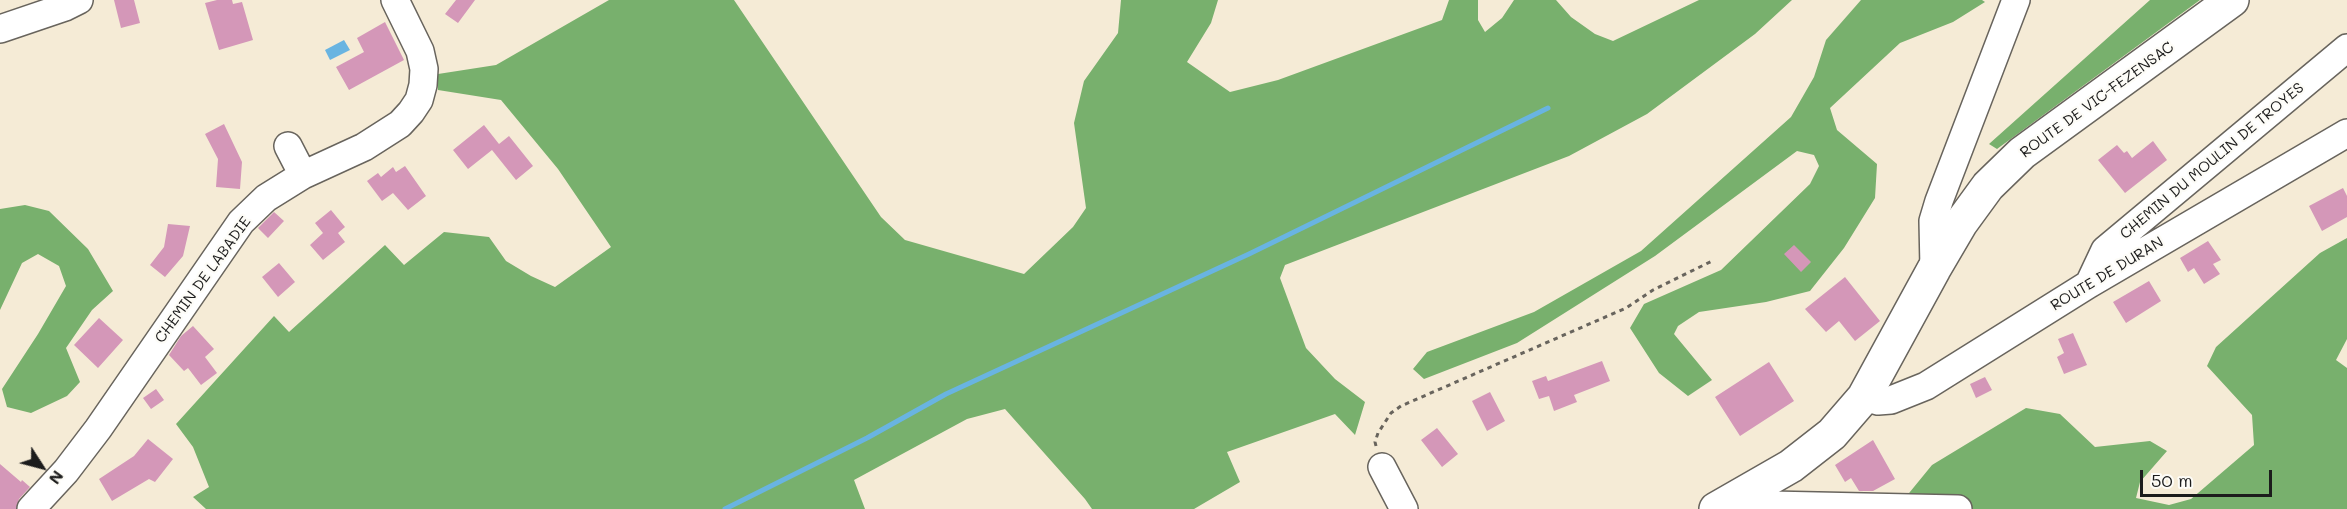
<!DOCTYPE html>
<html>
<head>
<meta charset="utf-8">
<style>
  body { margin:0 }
  #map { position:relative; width:2347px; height:509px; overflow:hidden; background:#f5ebd6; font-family:Mali,sans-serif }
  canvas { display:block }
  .north { position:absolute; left:12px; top:437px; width:60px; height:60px; -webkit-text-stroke:4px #fdfcf7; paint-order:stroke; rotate:126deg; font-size:16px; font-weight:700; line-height:24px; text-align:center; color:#1c1c1c }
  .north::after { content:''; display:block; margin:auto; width:21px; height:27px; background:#1c1c1c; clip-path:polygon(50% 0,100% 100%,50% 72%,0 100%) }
  .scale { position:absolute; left:2140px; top:470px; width:132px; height:27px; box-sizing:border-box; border:3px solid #1c1c1c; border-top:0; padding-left:8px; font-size:18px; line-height:21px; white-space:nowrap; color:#1c1c1c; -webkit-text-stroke:4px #fdfcf7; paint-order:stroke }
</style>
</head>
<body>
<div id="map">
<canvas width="2347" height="509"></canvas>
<div class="north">N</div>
<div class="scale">50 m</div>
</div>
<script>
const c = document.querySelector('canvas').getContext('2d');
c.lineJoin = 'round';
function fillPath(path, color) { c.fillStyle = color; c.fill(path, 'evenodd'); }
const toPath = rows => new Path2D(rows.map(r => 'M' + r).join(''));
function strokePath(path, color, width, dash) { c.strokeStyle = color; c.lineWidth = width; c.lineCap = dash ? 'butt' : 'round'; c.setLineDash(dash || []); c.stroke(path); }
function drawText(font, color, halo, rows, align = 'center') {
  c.font = font + ' Mali,sans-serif'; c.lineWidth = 4.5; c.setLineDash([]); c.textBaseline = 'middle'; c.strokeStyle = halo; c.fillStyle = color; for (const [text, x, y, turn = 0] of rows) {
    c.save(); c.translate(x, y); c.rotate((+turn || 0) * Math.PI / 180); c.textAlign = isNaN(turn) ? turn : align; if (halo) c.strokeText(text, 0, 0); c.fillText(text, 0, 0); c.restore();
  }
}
const forest = toPath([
  [609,0,734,0,881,217,905,240,1024,274,1073,227,1086,208,1074,123,1084,81,1118,33,1121,0,1218,0,1211,23,1187,62,1230,92,1278,80,1442,20,1449,0,1478,0,1478,20,1485,32,1502,18,1514,0,1556,0,1571,17,1595,34,1613,41,1699,0,1792,0,1755,34,1647,114,1569,156,1285,265,1280,278,1306,348,1335,379,1365,402,1355,435,1335,414,1227,452,1240,482,1194,509,1092,509,1085,499,1005,409,967,419,854,480,865,509,206,509,193,497,209,487,193,447,176,424,274,316,289,332,385,245,404,265,444,232,489,237,506,261,531,276,555,287,611,247,558,169,501,100,438,90,438,74,496,65],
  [1861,0,1982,0,1985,2,1953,22,1900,43,1830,108,1837,130,1877,164,1875,198,1844,248,1810,291,1766,302,1699,312,1678,326,1674,334,1712,380,1688,396,1659,373,1630,328,1644,304,1721,270,1810,184,1819,166,1814,155,1797,151,1655,256,1517,343,1424,379,1413,369,1427,352,1534,312,1641,251,1791,117,1814,77,1826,40],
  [2150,0,2200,0,1997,149,1989,144],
  [25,205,49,211,88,249,113,291,92,310,66,348,80,382,67,396,31,413,7,407,2,389,38,334,66,286,59,266,38,254,22,263,0,310,0,209],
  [2347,238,2347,339,2336,360,2347,368,2347,509,1896,509,1932,465,2026,408,2060,414,2095,447,2150,441,2167,451,2140,482,2136,498,2169,505,2191,499,2254,445,2252,415,2207,366,2216,347,2320,253]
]);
const water = toPath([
  [344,40,350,50,330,60,325,50]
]);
const stream = toPath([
  [725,509,867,438,946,394,1249,254,1548,108]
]);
const building = toPath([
  [114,0,134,0,140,23,121,28],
  [217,0,232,0,233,4,242,2,253,40,219,50,205,3],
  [456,0,475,0,458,23,445,14],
  [385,22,404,60,349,90,336,67,364,52,357,38],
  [224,124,242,162,240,189,216,187,218,159,205,134],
  [484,125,499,144,509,136,533,166,516,180,492,150,468,169,453,150],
  [2153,141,2167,160,2125,193,2098,160,2117,145,2124,153,2127,151,2132,158],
  [405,166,426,196,408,210,393,193,382,201,367,181,378,173,381,177,393,167,396,172],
  [2343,188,2347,196,2347,217,2322,231,2309,206],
  [331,210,345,227,338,233,345,242,323,260,310,245,323,233,315,223],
  [274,212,284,221,268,238,258,228],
  [168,224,190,226,183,256,165,277,150,265,164,247],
  [2208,241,2221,260,2213,264,2220,274,2204,284,2194,268,2188,272,2180,258],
  [1794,245,1811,262,1801,272,1784,254],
  [279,263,295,282,278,297,262,277],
  [1845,277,1880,321,1855,341,1839,321,1826,332,1805,309],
  [2149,281,2161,301,2126,323,2113,302],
  [99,318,123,340,98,368,74,345],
  [193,326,214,349,205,357,217,373,201,385,188,368,184,371,169,355,181,336],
  [2073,333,2087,365,2064,374,2057,357,2064,353,2058,339],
  [1602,361,1610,381,1574,395,1577,402,1554,411,1549,396,1539,399,1532,381,1546,376,1548,381],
  [1769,362,1794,401,1740,436,1715,397],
  [1985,377,1992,390,1976,398,1970,384],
  [156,389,164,400,151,409,143,398],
  [1490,392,1505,421,1487,431,1472,401],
  [1437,428,1458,454,1442,467,1421,440],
  [148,439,173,459,155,482,149,479,112,501,99,479,134,456],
  [1873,440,1895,479,1873,491,1859,491,1851,478,1845,482,1835,465],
  [0,464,21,482,22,480,30,487,19,499,16,509,0,509]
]);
const path = toPath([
  [1376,446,1375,442,1378,433,1391,413,1401,406,1626,308,1653,290,1712,261]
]);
const minor = toPath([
  [0,29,65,7,79,0],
  [288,146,303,175],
  [1934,269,1933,221,1939,201,2016,0],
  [2089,284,2105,250,2347,48],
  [1864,397,1878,401,1891,400,1926,386,2089,284,2347,133],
  [1382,467,1404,509],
  [1724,504,1958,509],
  [31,509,66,471,98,429,241,222,266,198,303,175,364,147,400,124,411,112,419,100,423,85,424,69,420,51,395,0]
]);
const major = toPath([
  [1716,509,1791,466,1832,434,1864,397,1934,269,1961,223,1988,186,2022,153,2232,0]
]);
const streetNames = [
  ["ROUTE DE VIC-FEZENSAC",2097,100,-36],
  ["CHEMIN DU MOULIN DE TROYES",2212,161,-40],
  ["ROUTE DE DURAN",2107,274,-31],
  ["CHEMIN DE LABADIE",203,280,-54]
];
fillPath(forest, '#78b06d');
fillPath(water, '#69b4e1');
strokePath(stream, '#69b4e1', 5);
fillPath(building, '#d497b8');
strokePath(minor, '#68645d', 30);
strokePath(major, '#68645d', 36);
strokePath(path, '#68645d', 3, [4.5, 4.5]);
strokePath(minor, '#fff', 27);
strokePath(major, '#fff', 33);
drawText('15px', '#1c1c1c', '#fdfcf7', streetNames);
</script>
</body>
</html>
